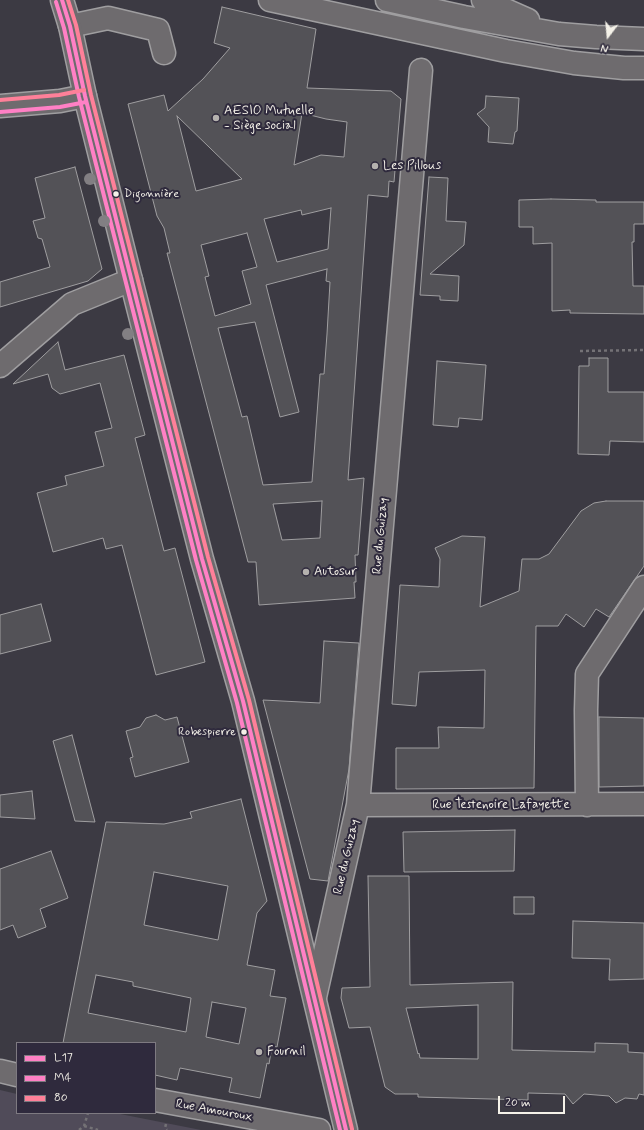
<!DOCTYPE html>
<html>
<head>
<meta charset="utf-8">
<style>
  body { margin:0 }
  #map { position:relative; width:644px; height:1130px; overflow:hidden; background:#3c3a43; font-family:Mynerve,sans-serif }
  canvas { display:block }
  .legend { position:absolute; left:16px; top:1042px; width:140px; height:72px; box-sizing:border-box; background:#2f2a3d; border:1px solid #7e7a81; margin:0; padding:5px 7px; list-style:none; font-size:12px; color:#f4f1e8 }
  .legend li { display:flex; align-items:center; gap:8px; height:20px }
  .legend b { width:20px; border:1px solid #7e7a81 }
  .north { position:absolute; left:588px; top:16px; width:40px; height:40px; -webkit-text-stroke:3px #2f2a3d; paint-order:stroke; rotate:196deg; font-size:11px; font-weight:700; line-height:16px; text-align:center; color:#f4f1e8 }
  .north::after { content:''; display:block; margin:auto; width:14px; height:18px; background:#f4f1e8; clip-path:polygon(50% 0,100% 100%,50% 72%,0 100%) }
  .scale { position:absolute; left:498px; top:1096px; width:67px; height:18px; box-sizing:border-box; border:2px solid #f4f1e8; border-top:0; padding-left:5px; font-size:12px; line-height:14px; white-space:nowrap; color:#f4f1e8; -webkit-text-stroke:3px #2f2a3d; paint-order:stroke }
</style>
</head>
<body>
<div id="map">
<canvas width="644" height="1130"></canvas>
<ul class="legend">
<li><b style="height:5px;background:#ff80c5"></b>L17</li>
<li><b style="height:5px;background:#ff80c5"></b>M4</li>
<li><b style="height:5px;background:#ff8099"></b>80</li>
</ul>
<div class="north">N</div>
<div class="scale">20 m</div>
</div>
<script>
const c = document.querySelector('canvas').getContext('2d');
c.lineJoin = 'round';
function fillPath(path, color) { c.fillStyle = color; c.fill(path, 'evenodd'); }
const toPath = rows => new Path2D(rows.map(r => 'M' + r).join(''));
function strokePath(path, color, width, dash) { c.strokeStyle = color; c.lineWidth = width; c.lineCap = dash ? 'butt' : 'round'; c.setLineDash(dash || []); c.stroke(path); }
function drawText(font, color, halo, rows, align = 'center') {
  c.font = font + ' Mynerve,sans-serif'; c.lineWidth = 4; c.setLineDash([]); c.textBaseline = 'middle'; c.strokeStyle = halo; c.fillStyle = color; for (const [text, x, y, turn = 0] of rows) {
    c.save(); c.translate(x, y); c.rotate((+turn || 0) * Math.PI / 180); c.textAlign = isNaN(turn) ? turn : align; if (halo) c.strokeText(text, 0, 0); c.fillText(text, 0, 0); c.restore();
  }
}
const green = toPath([
  [0,1090,17,1094,17,1113,115,1113,201,1130,0,1130]
]);
const building = toPath([
  [222,7,316,29,307,88,391,91,401,99,394,182,389,181,388,197,368,195,348,480,364,478,358,555,355,555,356,582,354,582,355,598,259,605,256,562,248,562,167,253,170,253,164,228,157,216,128,104,164,95,168,111,203,79,230,48,214,43,222,7],
  [302,113,326,119,347,122,344,157,321,155,294,165,302,113],
  [177,116,242,179,196,191,177,116],
  [331,208,328,249,277,262,264,219,301,210,302,215,331,208],
  [247,233,257,267,242,271,251,304,215,316,205,277,209,276,201,245,247,233],
  [327,269,326,281,330,282,327,334,324,374,320,374,312,482,263,485,247,416,242,417,218,328,255,322,280,417,299,412,266,285,327,269],
  [322,501,320,538,282,540,273,504,322,501],
  [486,96,519,98,517,131,515,132,513,144,488,142,489,127,477,114,485,108,486,96],
  [75,167,102,269,88,281,0,307,0,282,50,267,42,239,38,238,33,221,45,218,35,178,75,167],
  [429,177,448,178,446,221,466,222,464,245,430,274,459,276,458,301,440,300,440,296,420,295,429,177],
  [551,199,596,200,596,202,644,202,644,224,634,224,634,242,632,242,633,286,644,286,644,314,570,313,570,310,552,311,552,243,533,244,533,227,519,227,519,200,551,199],
  [58,342,65,370,124,355,145,435,135,438,164,551,175,548,205,662,156,675,122,545,106,549,103,538,53,552,37,493,67,485,65,476,104,466,95,432,112,428,100,383,60,394,52,388,48,374,13,384,58,342],
  [589,358,608,358,608,392,644,392,644,442,610,441,609,455,578,454,579,366,589,366,589,358],
  [437,361,486,365,482,420,459,418,458,427,433,425,437,361],
  [606,501,644,501,644,566,609,617,596,609,584,627,566,614,558,626,536,626,534,788,396,789,396,748,439,748,438,727,484,728,485,670,419,672,416,706,392,704,400,585,439,587,440,559,435,548,462,536,485,537,480,607,519,591,522,559,539,559,549,554,581,511,594,503,606,501],
  [41,604,51,641,0,654,0,615,41,604],
  [324,641,359,643,349,769,328,881,310,879,263,700,320,703,324,641],
  [156,715,165,720,177,717,189,762,135,777,130,758,133,757,126,731,140,727,146,718,156,715],
  [599,717,644,718,644,786,599,787,599,717],
  [72,735,95,822,75,821,53,741,72,735],
  [32,791,35,819,0,817,0,795,32,791],
  [241,799,267,901,257,913,247,965,275,970,270,996,286,998,277,1047,272,1046,269,1064,267,1063,260,1098,229,1092,232,1078,180,1068,177,1080,155,1075,155,1043,63,1043,106,822,164,824,192,818,190,812,241,799],
  [154,872,228,886,218,940,144,925,154,872],
  [96,975,133,982,133,986,191,998,186,1032,88,1013,96,975],
  [212,1002,246,1008,239,1044,206,1037,212,1002],
  [515,830,514,871,404,872,403,832,515,830],
  [51,851,68,898,40,909,46,927,18,938,13,925,0,930,0,869,51,851],
  [368,876,409,876,410,985,513,982,512,1050,595,1052,595,1043,628,1044,628,1052,644,1053,644,1095,639,1094,637,1099,625,1098,616,1103,609,1096,584,1094,573,1104,565,1094,528,1093,528,1100,418,1097,418,1094,395,1094,385,1087,370,1027,349,1028,341,998,342,988,370,987,368,876],
  [478,1005,478,1059,420,1058,419,1053,418,1054,406,1008,478,1005],
  [514,897,534,897,534,914,514,914,514,897],
  [573,921,644,923,644,979,609,980,610,959,572,958,573,921]
]);
const path = toPath([
  [580,351,644,350],
  [166,1124,165,1128,167,1130],
  [84,1126,98,1130],
  [79,1130,84,1126,88,1113]
]);
const minor = toPath([
  [70,26,108,18,158,30,164,53],
  [0,106,60,101,85,96],
  [0,366,72,304,131,280],
  [358,805,644,804],
  [587,805,586,710,587,674,644,587],
  [315,997,358,805,421,70],
  [0,1071,17,1075],
  [155,1100,319,1130]
]);
const major = toPath([
  [62,0,70,26,85,96,131,280,202,559,243,701,346,1130]
]);
const highway = toPath([
  [270,0,506,51,574,63,624,68,644,68],
  [387,0,464,17,559,34,596,37,644,39],
  [483,0,528,20]
]);
const bus1 = toPath([
  [62,0,70,26,85,96,202,559,243,701,346,1130]
]);
const bus2 = toPath([
  [56,2,64,28,79,97,196,560,237,703,340,1130],
  [0,112,60,107,86,102]
]);
const bus3 = toPath([
  [68,0,76,25,91,95,208,557,249,700,352,1129],
  [0,100,59,95,84,90]
]);
const trees = [
  [90,179],
  [104,221],
  [128,334]
];
const markers = [
  [216,118,4,"#b4b1ae"],
  [375,166,4,"#b4b1ae"],
  [116,194,3.5,"#f4f1e8"],
  [306,572,4,"#b4b1ae"],
  [244,732,3.5,"#f4f1e8"],
  [259,1052,4,"#b4b1ae"]
];
const busNames = [
  ["Digonnière",124,194],
  ["Robespierre",236,732,"right"]
];
const poiNames = [
  ["AESIO Mutuelle",224,111],
  ["- Siège social",224,126],
  ["Les Pillous",383,166],
  ["Autosur",314,572],
  ["Fournil",267,1052]
];
const streetNames = [
  ["Rue du Guizay",381,536,-85],
  ["Rue Testenoire Lafayette",501,805],
  ["Rue du Guizay",347,857,-77],
  ["Rue Amouroux",214,1111,10]
];
fillPath(green, '#504b59');
fillPath(building, '#535257');
strokePath(building, '#9f9ea0', 1);
strokePath(minor, '#9f9ea0', 25);
strokePath(major, '#9f9ea0', 25);
strokePath(highway, '#9f9ea0', 25);
strokePath(path, '#747276', 2.5, [3, 3]);
strokePath(minor, '#6e6b6e', 22);
strokePath(major, '#6e6b6e', 22);
strokePath(highway, '#6e6b6e', 22);
strokePath(bus1, '#ff80c5', 4);
strokePath(bus2, '#ff80c5', 4);
strokePath(bus3, '#ff8099', 4);
c.fillStyle = '#827f83';
for (const [x, y] of trees) { c.beginPath(); c.arc(x, y, 6, 0, 2 * Math.PI); c.fill(); }
for (const [x, y, r, color] of markers) { const dot = new Path2D(); dot.arc(x, y, r, 0, 2 * Math.PI); c.fillStyle = color; c.fill(dot); strokePath(dot, '#2f2a3d', 1.5); }
drawText('12px', '#f4f1e8', '#2f2a3d', busNames, 'left');
drawText('13px', '#f4f1e8', '#2f2a3d', poiNames, 'left');
drawText('13px', '#f4f1e8', '#2f2a3d', streetNames);
</script>
</body>
</html>
